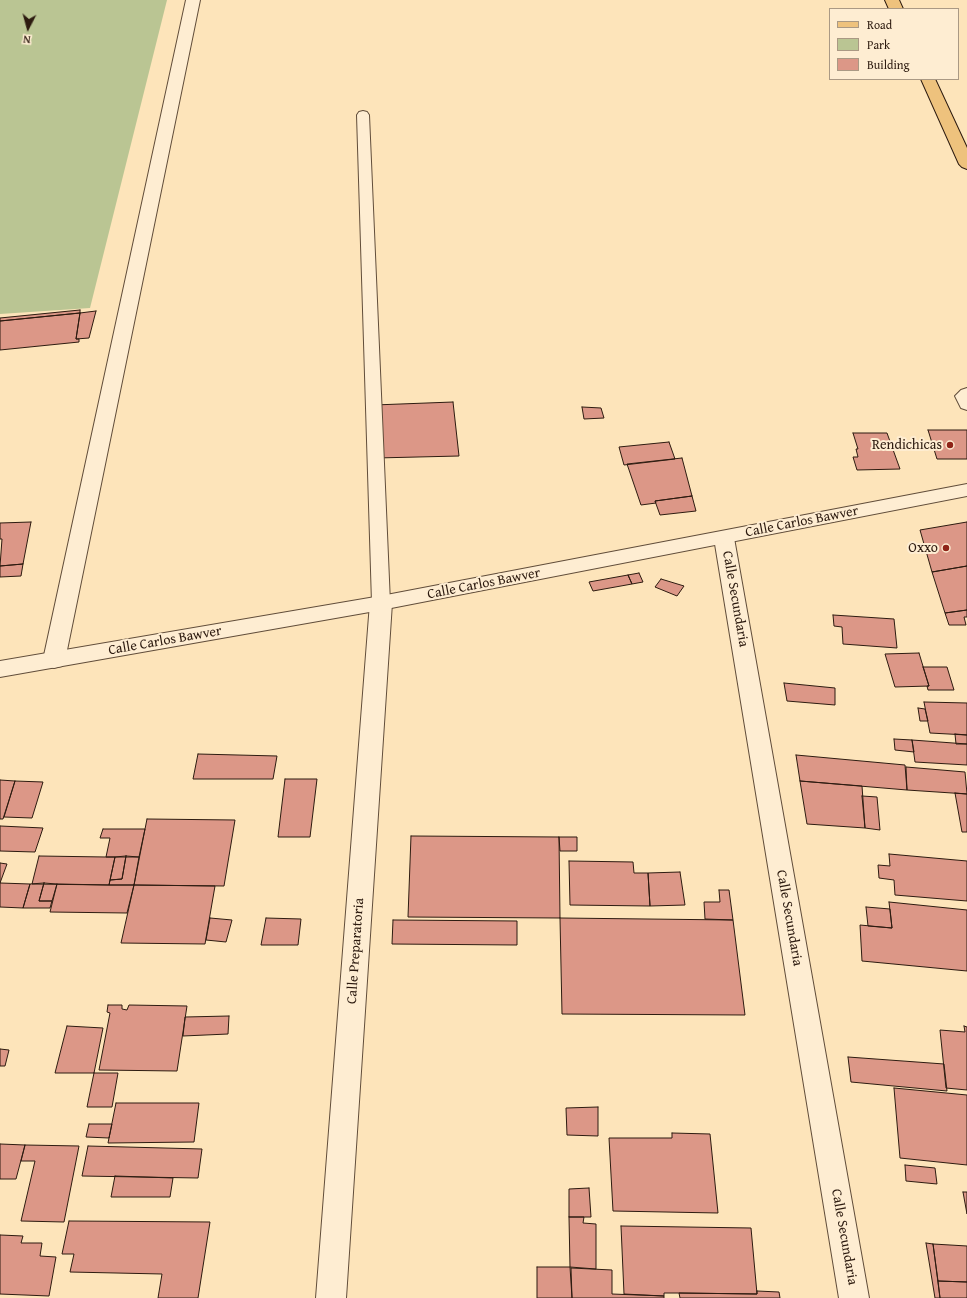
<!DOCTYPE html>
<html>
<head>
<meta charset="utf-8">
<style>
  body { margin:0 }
  #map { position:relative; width:967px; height:1298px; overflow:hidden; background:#fde4ba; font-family:"Gentium Book Plus",serif }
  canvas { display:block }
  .legend { position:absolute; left:829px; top:8px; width:130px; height:72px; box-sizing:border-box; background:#feedd2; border:1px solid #aa9984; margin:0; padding:5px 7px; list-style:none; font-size:12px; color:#2d1b10 }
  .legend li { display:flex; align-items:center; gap:8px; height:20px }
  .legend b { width:20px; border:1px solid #aa9984 }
  .north { position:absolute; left:8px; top:8px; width:40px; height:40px; -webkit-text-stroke:3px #feedd2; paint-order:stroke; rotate:186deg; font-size:11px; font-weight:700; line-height:16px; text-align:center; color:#2d1b10 }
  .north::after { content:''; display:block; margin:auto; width:14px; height:18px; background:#2d1b10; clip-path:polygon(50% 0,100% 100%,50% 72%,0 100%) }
</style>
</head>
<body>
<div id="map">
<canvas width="967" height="1298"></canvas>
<ul class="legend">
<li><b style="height:5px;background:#eec27d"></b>Road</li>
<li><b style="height:11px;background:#bac593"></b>Park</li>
<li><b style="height:11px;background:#dc9787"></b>Building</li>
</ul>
<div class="north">N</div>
</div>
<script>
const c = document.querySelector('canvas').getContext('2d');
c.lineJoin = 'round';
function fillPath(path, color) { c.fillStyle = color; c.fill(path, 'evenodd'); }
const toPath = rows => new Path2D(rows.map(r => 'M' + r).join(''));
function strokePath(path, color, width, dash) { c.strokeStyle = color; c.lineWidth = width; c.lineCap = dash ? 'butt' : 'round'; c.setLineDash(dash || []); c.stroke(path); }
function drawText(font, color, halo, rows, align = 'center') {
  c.font = font + ' "Gentium Book Plus",serif'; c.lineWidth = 4; c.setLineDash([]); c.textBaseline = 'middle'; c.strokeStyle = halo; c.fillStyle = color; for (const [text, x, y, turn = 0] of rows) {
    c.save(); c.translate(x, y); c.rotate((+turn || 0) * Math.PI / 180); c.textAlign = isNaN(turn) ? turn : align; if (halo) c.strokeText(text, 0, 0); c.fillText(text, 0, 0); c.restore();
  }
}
const green = toPath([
  [0,0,167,0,90,308,0,314]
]);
const building = toPath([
  [80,310,80,313,0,321,0,318,80,310],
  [96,311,89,338,76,339,80,313,96,311],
  [80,313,76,339,79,339,79,342,0,350,0,321,80,313],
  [453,402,459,456,376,458,374,405,453,402],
  [582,407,601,408,604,418,584,419,582,407],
  [928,430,967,430,967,459,937,459,928,430],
  [853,433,887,433,900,469,857,470,853,457,858,457,856,449,858,449,853,433],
  [669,442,675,459,624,465,619,447,669,442],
  [682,458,692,496,655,501,656,503,641,505,627,464,682,458],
  [692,496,696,511,660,515,655,501,692,496],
  [31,522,23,564,0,566,2,539,0,539,0,523,31,522],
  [967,522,967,566,932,572,920,530,967,522],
  [23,564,21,576,0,577,0,566,23,564],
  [967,566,967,610,945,613,932,572,967,566],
  [639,573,643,582,632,584,628,575,639,573],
  [628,575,632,584,593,591,589,582,628,575],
  [661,579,684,586,677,596,655,587,661,579],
  [967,610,967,617,964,617,966,625,949,625,945,613,967,610],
  [833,615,894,619,897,648,843,644,842,627,834,626,833,615],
  [919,653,929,686,895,687,885,654,919,653],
  [923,667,947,667,954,690,928,690,927,686,929,686,923,667],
  [784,683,835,688,835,705,787,701,784,683],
  [924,702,967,703,967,735,930,733,924,702],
  [918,708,925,709,928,721,920,721,918,708],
  [955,734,967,735,967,744,956,744,955,734],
  [894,739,912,740,914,752,895,750,894,739],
  [912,740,967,744,967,765,915,762,912,740],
  [198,754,277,756,273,779,193,779,198,754],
  [796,755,905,765,907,790,800,781,796,755],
  [906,767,965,772,967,794,907,790,906,767],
  [285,779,317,779,310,837,278,837,285,779],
  [0,780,15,781,3,819,0,819,0,780],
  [15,781,43,782,32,818,4,817,15,781],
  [800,781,862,786,865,828,807,824,800,781],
  [955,793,967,794,967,832,962,832,955,793],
  [862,796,877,797,880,830,865,828,862,796],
  [147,819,235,820,224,886,134,885,147,819],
  [0,826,43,828,35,852,0,851,0,826],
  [103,829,145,829,139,857,106,857,110,838,100,838,103,829],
  [411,836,559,837,560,918,408,917,411,836],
  [559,837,577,837,577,851,560,851,559,837],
  [889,854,967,861,967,901,895,895,894,880,879,878,878,865,890,866,889,854],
  [39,856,106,857,115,857,109,885,32,884,39,856],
  [126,856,122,879,110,880,115,857,126,856],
  [126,856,139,857,134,885,109,885,110,880,122,879,126,856],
  [569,861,633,862,634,873,648,873,650,906,570,905,569,861],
  [0,863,7,864,0,883,0,863],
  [680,872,685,905,650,906,648,873,680,872],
  [0,883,30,884,23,908,0,907,0,883],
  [44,883,57,884,52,901,39,901,44,883],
  [44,883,39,901,52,901,50,908,23,908,30,884,44,883],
  [57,884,109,885,134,885,127,913,50,912,57,884],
  [134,885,215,886,205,944,121,943,134,885],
  [719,890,729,890,733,920,705,919,704,902,720,902,719,890],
  [889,902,967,910,967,971,862,961,860,925,892,928,889,902],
  [866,907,890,909,892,928,868,926,866,907],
  [210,918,232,920,226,942,206,940,210,918],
  [266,918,301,919,298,945,261,945,266,918],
  [560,918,733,920,745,1015,562,1014,560,918],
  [393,920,517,921,517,945,392,944,393,920],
  [108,1005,122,1005,122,1009,127,1010,129,1005,187,1006,177,1071,99,1070,110,1013,107,1012,108,1005],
  [229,1016,228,1034,183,1036,185,1017,229,1016],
  [67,1026,103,1028,94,1073,55,1073,67,1026],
  [964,1026,967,1027,967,1090,946,1088,940,1030,965,1032,964,1026],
  [0,1049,9,1050,5,1066,0,1066,0,1049],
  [848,1057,944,1064,947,1091,851,1082,848,1057],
  [94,1073,118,1073,112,1107,87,1107,94,1073],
  [894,1088,967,1095,967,1165,900,1158,894,1088],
  [116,1103,199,1103,194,1142,108,1143,116,1103],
  [598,1107,598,1136,567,1135,566,1108,598,1107],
  [89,1124,112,1124,109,1138,86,1137,89,1124],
  [672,1133,710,1134,718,1213,613,1211,609,1138,672,1138,672,1133],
  [0,1144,25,1145,16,1179,0,1179,0,1144],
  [25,1145,79,1146,64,1222,21,1221,35,1161,21,1161,25,1145],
  [88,1146,202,1149,198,1178,82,1176,88,1146],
  [905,1165,935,1168,937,1184,906,1181,905,1165],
  [115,1176,173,1178,170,1197,111,1197,115,1176],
  [589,1188,591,1217,569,1217,569,1189,589,1188],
  [963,1192,967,1192,967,1214,963,1192],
  [569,1217,584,1217,583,1223,596,1224,596,1269,570,1267,569,1217],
  [69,1221,210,1222,198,1298,158,1298,162,1274,70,1272,74,1254,62,1254,69,1221],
  [621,1226,751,1228,757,1294,679,1293,664,1293,664,1296,624,1294,621,1226],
  [0,1235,23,1236,21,1243,42,1243,40,1256,56,1257,49,1296,0,1294,0,1235],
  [926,1243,933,1244,940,1298,935,1298,926,1243],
  [933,1244,967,1246,967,1282,938,1281,933,1244],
  [537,1267,570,1267,572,1298,537,1298,537,1267],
  [571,1268,612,1270,612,1294,664,1296,664,1298,572,1298,571,1268],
  [938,1281,967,1282,967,1298,940,1298,938,1281],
  [757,1291,779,1292,780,1298,680,1298,679,1293,757,1294,757,1291]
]);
const service = toPath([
  [363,111,367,112,369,115,390,603,388,608,381,609,374,608,372,603,357,115,359,112,363,111],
  [967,388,967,410,961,408,955,396,961,390,967,388]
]);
const minor = toPath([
  [186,0,200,0,65,660,62,666,54,668,46,666,43,660,186,0],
  [724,531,731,533,734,538,869,1298,839,1298,714,538,717,533,724,531],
  [381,596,389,598,392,603,346,1298,316,1298,370,603,373,598,381,596]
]);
const tertiary = toPath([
  [967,484,967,496,381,610,0,677,0,661,381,596,967,484]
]);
const primary = toPath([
  [885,0,899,0,903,9,889,9,885,0],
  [921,79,935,79,967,148,967,169,962,167,959,164,921,79]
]);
const markers = [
  [950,445,4,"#8f2418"],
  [946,548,4,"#8f2418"]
];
const poiNames = [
  ["Rendichicas",942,445],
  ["Oxxo",938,548]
];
const streetNames = [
  ["Calle Carlos Bawver",802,522,-11],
  ["Calle Carlos Bawver",484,584,-11],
  ["Calle Secundaria",735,599,80],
  ["Calle Carlos Bawver",165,641,-10],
  ["Calle Secundaria",789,918,80],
  ["Calle Preparatoria",356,951,-86],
  ["Calle Secundaria",844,1237,80]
];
fillPath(green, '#bac593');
fillPath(building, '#dc9787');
strokePath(building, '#2d1b10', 1);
strokePath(service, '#614d3a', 2);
strokePath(minor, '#614d3a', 2);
strokePath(tertiary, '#614d3a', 2);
strokePath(primary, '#2d1b10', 2);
fillPath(service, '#feedd2');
fillPath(minor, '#feedd2');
fillPath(tertiary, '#feedd2');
fillPath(primary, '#eec27d');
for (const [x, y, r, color] of markers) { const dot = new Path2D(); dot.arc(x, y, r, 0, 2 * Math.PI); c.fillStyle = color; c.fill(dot); strokePath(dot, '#feedd2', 1.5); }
drawText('14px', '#2d1b10', '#feedd2', poiNames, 'right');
drawText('14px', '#2d1b10', '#feedd2', streetNames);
</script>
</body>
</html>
